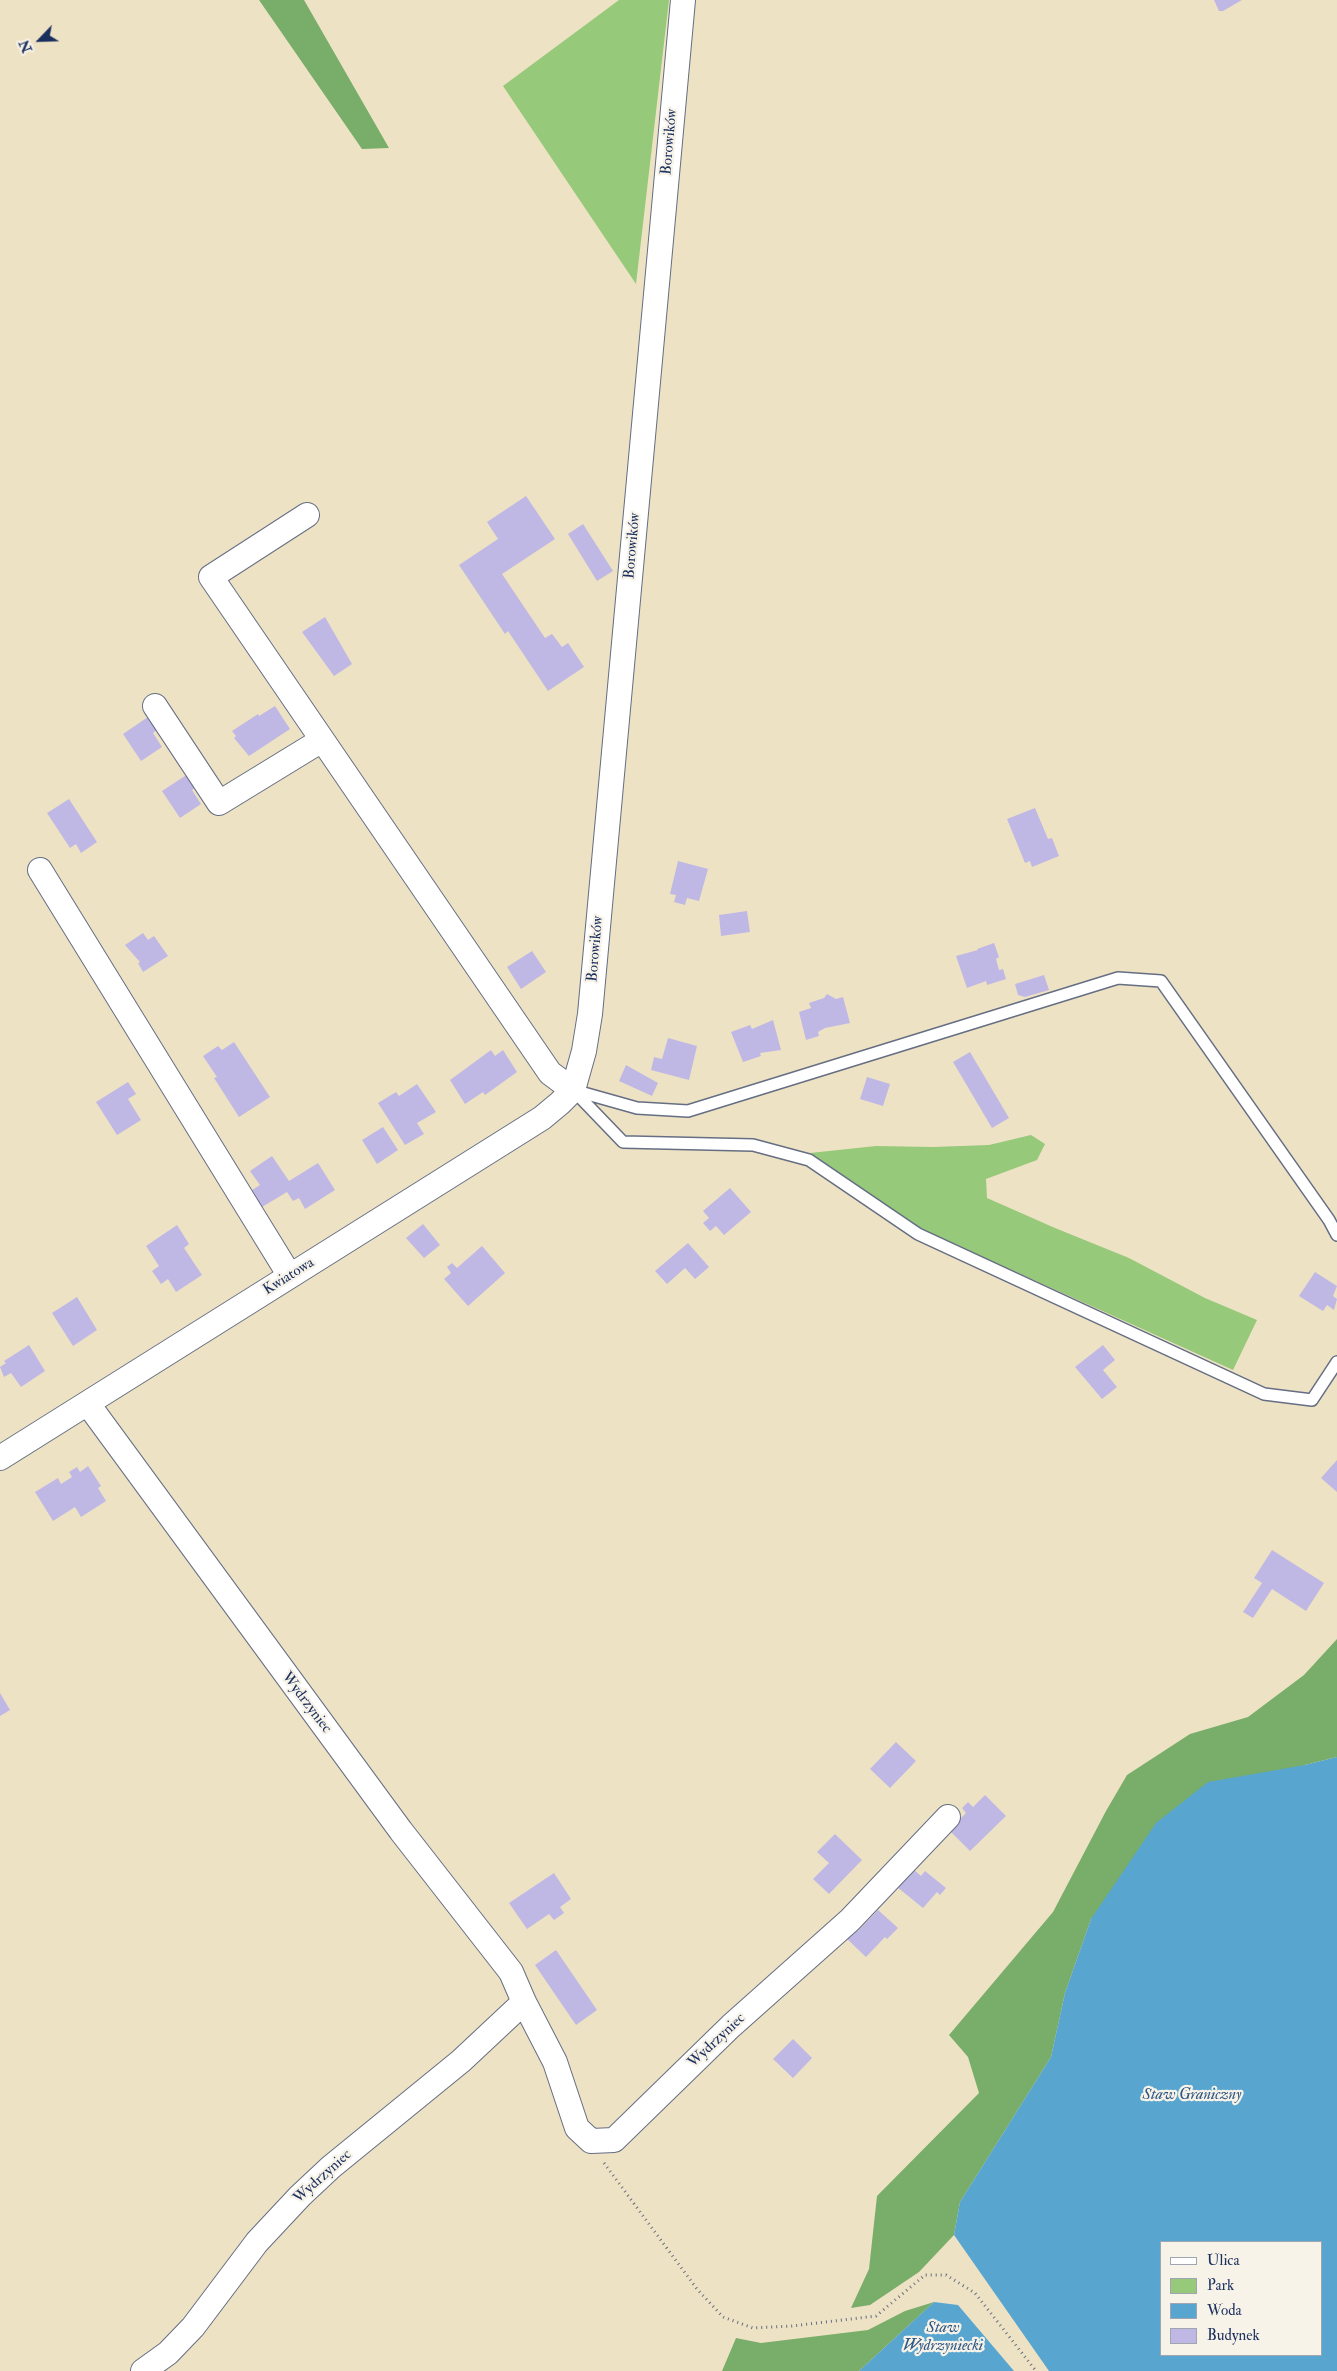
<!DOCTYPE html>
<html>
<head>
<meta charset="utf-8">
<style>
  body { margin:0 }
  #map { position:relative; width:1337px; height:2371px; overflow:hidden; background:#eee2c5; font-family:"IM FELL Double Pica",serif }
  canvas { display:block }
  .legend { position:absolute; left:1160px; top:2241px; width:162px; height:115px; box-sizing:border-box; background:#f7f3e8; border:1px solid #9fa5b1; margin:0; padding:6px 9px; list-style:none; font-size:15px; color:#1b2f5e }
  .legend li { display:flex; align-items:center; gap:10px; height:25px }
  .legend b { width:25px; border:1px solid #9fa5b1 }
  .north { position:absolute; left:15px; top:15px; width:50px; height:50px; -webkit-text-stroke:4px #f7f3e8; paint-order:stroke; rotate:246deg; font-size:14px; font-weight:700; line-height:20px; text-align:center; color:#1b2f5e }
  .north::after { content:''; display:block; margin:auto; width:18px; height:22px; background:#1b2f5e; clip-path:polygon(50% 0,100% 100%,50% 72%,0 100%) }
</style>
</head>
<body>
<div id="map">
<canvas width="1337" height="2371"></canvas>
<ul class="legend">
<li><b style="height:6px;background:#fff"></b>Ulica</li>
<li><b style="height:14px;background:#96c97a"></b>Park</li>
<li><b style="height:14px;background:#58a5d0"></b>Woda</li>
<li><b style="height:14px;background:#bfb8e4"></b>Budynek</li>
</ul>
<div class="north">N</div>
</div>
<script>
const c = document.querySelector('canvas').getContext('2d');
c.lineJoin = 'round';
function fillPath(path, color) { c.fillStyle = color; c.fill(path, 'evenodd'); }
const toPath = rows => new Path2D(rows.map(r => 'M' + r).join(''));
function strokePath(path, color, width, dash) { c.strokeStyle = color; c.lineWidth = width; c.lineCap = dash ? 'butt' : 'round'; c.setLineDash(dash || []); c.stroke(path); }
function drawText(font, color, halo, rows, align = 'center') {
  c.font = font + ' "IM FELL Double Pica",serif'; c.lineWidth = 4.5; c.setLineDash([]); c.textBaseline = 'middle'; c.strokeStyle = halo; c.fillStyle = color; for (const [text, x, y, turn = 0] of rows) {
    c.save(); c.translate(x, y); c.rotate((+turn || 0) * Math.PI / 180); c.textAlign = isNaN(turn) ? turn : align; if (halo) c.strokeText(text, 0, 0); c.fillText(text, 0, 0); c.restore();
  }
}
const green = toPath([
  [619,0,669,0,636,284,503,86],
  [1031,1135,1045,1144,1037,1160,986,1179,987,1198,1055,1228,1129,1258,1205,1298,1257,1320,1233,1370,921,1229,810,1153,876,1146,933,1147,989,1145]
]);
const forest = toPath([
  [259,0,304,0,389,148,362,149],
  [1337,1639,1337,1757,1305,1765,1091,1919,1065,1993,1051,2057,960,2202,954,2235,919,2272,870,2305,851,2308,869,2269,877,2196,979,2093,968,2057,949,2035,1053,1912,1106,1811,1127,1775,1190,1734,1248,1717,1304,1675],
  [934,2302,859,2371,722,2371,736,2338,761,2343,868,2330,905,2311]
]);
const water = toPath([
  [1337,1757,1337,2371,1049,2371,954,2235,960,2202,1051,2057,1065,1993,1091,1919,1156,1823,1208,1782,1305,1765],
  [1321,2242,1321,2355,1161,2355,1161,2242],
  [934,2302,958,2305,1014,2371,859,2371]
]);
const building = toPath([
  [1214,0,1242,0,1223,11,1219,11],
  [526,496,555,539,502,574,545,638,552,634,562,647,568,643,584,667,548,691,508,631,505,634,459,565,498,539,487,522],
  [583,524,613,571,597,581,568,534],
  [325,617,352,664,334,676,302,632],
  [275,706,290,729,249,756,234,738,236,736,232,731,258,714,259,716],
  [148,717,157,730,153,733,162,747,141,761,123,734],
  [188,774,196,787,192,790,201,804,180,818,162,791],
  [69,799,97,842,81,853,76,844,70,848,47,813],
  [1035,808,1048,839,1052,838,1059,856,1032,867,1030,861,1025,863,1007,819],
  [678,861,708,869,699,901,687,898,685,905,674,902,676,895,670,894],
  [747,911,750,932,721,936,719,915],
  [143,933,148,940,154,936,168,956,143,972,138,963,140,962,125,945],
  [994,943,999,957,996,959,999,970,1003,969,1006,979,987,985,986,981,967,988,956,956,978,950,977,949],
  [532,951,546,972,521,989,507,967],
  [1044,975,1049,990,1025,997,1018,995,1015,984],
  [827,994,836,999,843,997,850,1023,825,1028,818,1032,819,1036,806,1040,799,1012,811,1008,809,1003,824,998],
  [773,1020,781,1050,760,1053,761,1056,743,1062,731,1032,750,1025,752,1029],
  [668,1038,697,1046,689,1080,651,1070,654,1057,662,1059],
  [234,1042,270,1097,239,1117,214,1078,217,1077,203,1056,218,1046,222,1050],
  [491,1050,495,1056,503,1050,517,1072,485,1095,483,1092,465,1104,450,1080],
  [970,1052,1009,1118,992,1128,953,1062],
  [626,1065,658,1083,652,1096,619,1081],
  [867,1077,890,1084,883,1106,860,1099],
  [128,1082,136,1094,128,1099,141,1120,117,1135,96,1102],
  [417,1084,436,1112,417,1123,424,1134,405,1145,378,1103,396,1092,399,1096],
  [383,1127,398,1150,377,1164,362,1140],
  [272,1156,289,1181,318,1163,335,1190,305,1209,299,1198,293,1201,287,1192,262,1207,252,1190,260,1185,250,1171],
  [730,1188,751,1212,724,1235,716,1226,710,1231,703,1223,709,1218,703,1211],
  [423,1224,440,1245,424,1258,406,1238],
  [177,1225,189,1244,184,1248,202,1275,176,1292,168,1279,161,1284,152,1271,159,1266,146,1246],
  [688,1243,709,1267,695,1279,685,1268,667,1284,655,1271],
  [482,1246,505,1273,468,1306,444,1279,451,1273,447,1267,452,1263,457,1268],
  [1315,1272,1337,1286,1333,1296,1337,1299,1334,1310,1327,1305,1323,1311,1299,1296],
  [77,1297,97,1330,73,1346,52,1313],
  [29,1345,45,1371,21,1387,11,1373,4,1377,0,1367,6,1363,4,1361],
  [1103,1345,1115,1360,1103,1370,1117,1387,1102,1399,1075,1367],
  [1337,1460,1337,1492,1321,1478],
  [88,1466,101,1486,98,1488,106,1501,81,1517,75,1507,53,1521,35,1492,58,1478,61,1484,72,1477,69,1472,77,1467,80,1472],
  [1272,1550,1324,1583,1306,1611,1272,1589,1253,1618,1243,1612,1262,1583,1254,1578],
  [0,1693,10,1710,0,1716],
  [896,1742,916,1761,890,1788,870,1769],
  [985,1795,1006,1816,970,1851,949,1830,966,1813,962,1808,968,1802,973,1807],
  [835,1834,862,1860,829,1894,813,1879,829,1863,817,1852],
  [913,1869,921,1876,925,1871,946,1888,940,1895,937,1892,923,1908,897,1887],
  [554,1873,571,1899,560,1907,564,1913,554,1920,549,1914,527,1929,509,1903],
  [878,1910,898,1928,887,1939,885,1937,866,1957,844,1936,853,1926,858,1931],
  [556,1950,597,2010,576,2025,535,1965],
  [793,2039,812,2058,793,2078,773,2059]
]);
const path = toPath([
  [604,2163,697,2289,723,2317,753,2328,792,2326,876,2316,925,2275,946,2275,975,2293,1036,2371]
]);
const service = toPath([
  [1337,1235,1329,1220,1161,981,1118,978,688,1111,637,1108,573,1090,623,1142,753,1145,809,1160,918,1234,1264,1394,1312,1400,1337,1362]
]);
const minor = toPath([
  [307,515,211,577,550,1073,573,1090],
  [155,706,219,803,322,740],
  [40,870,290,1276],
  [88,1404,401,1831,511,1972,524,2002,461,2061,331,2167,300,2196,257,2242,193,2327,168,2353,143,2371],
  [0,1458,542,1118,560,1103,573,1090,584,1051,590,1014,683,0],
  [524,2002,555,2062,577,2128,591,2141,614,2140,731,2026,850,1920,948,1817]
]);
const streetNames = [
  ["Borowików",670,142,-85],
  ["Borowików",633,546,-85],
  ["Borowików",596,949,-85],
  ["Kwiatowa",289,1277,-32],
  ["Wydrzyniec",306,1703,53],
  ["Wydrzyniec",717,2041,-43],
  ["Wydrzyniec",323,2177,-42]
];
const waterNames = [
  ["Staw Graniczny",1192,2096],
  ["Staw",943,2329],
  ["Wydrzyniecki",943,2347]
];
fillPath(green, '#96c97a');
fillPath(forest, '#78ad6a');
fillPath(water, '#58a5d0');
fillPath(building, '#bfb8e4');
strokePath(service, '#656e82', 14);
strokePath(minor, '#656e82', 26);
strokePath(path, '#656e82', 3, [1, 4]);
strokePath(service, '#fff', 11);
strokePath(minor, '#fff', 24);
drawText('15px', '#1b2f5e', '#f7f3e8', streetNames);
drawText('italic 16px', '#305886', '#f7f3e8', waterNames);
</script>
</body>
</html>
